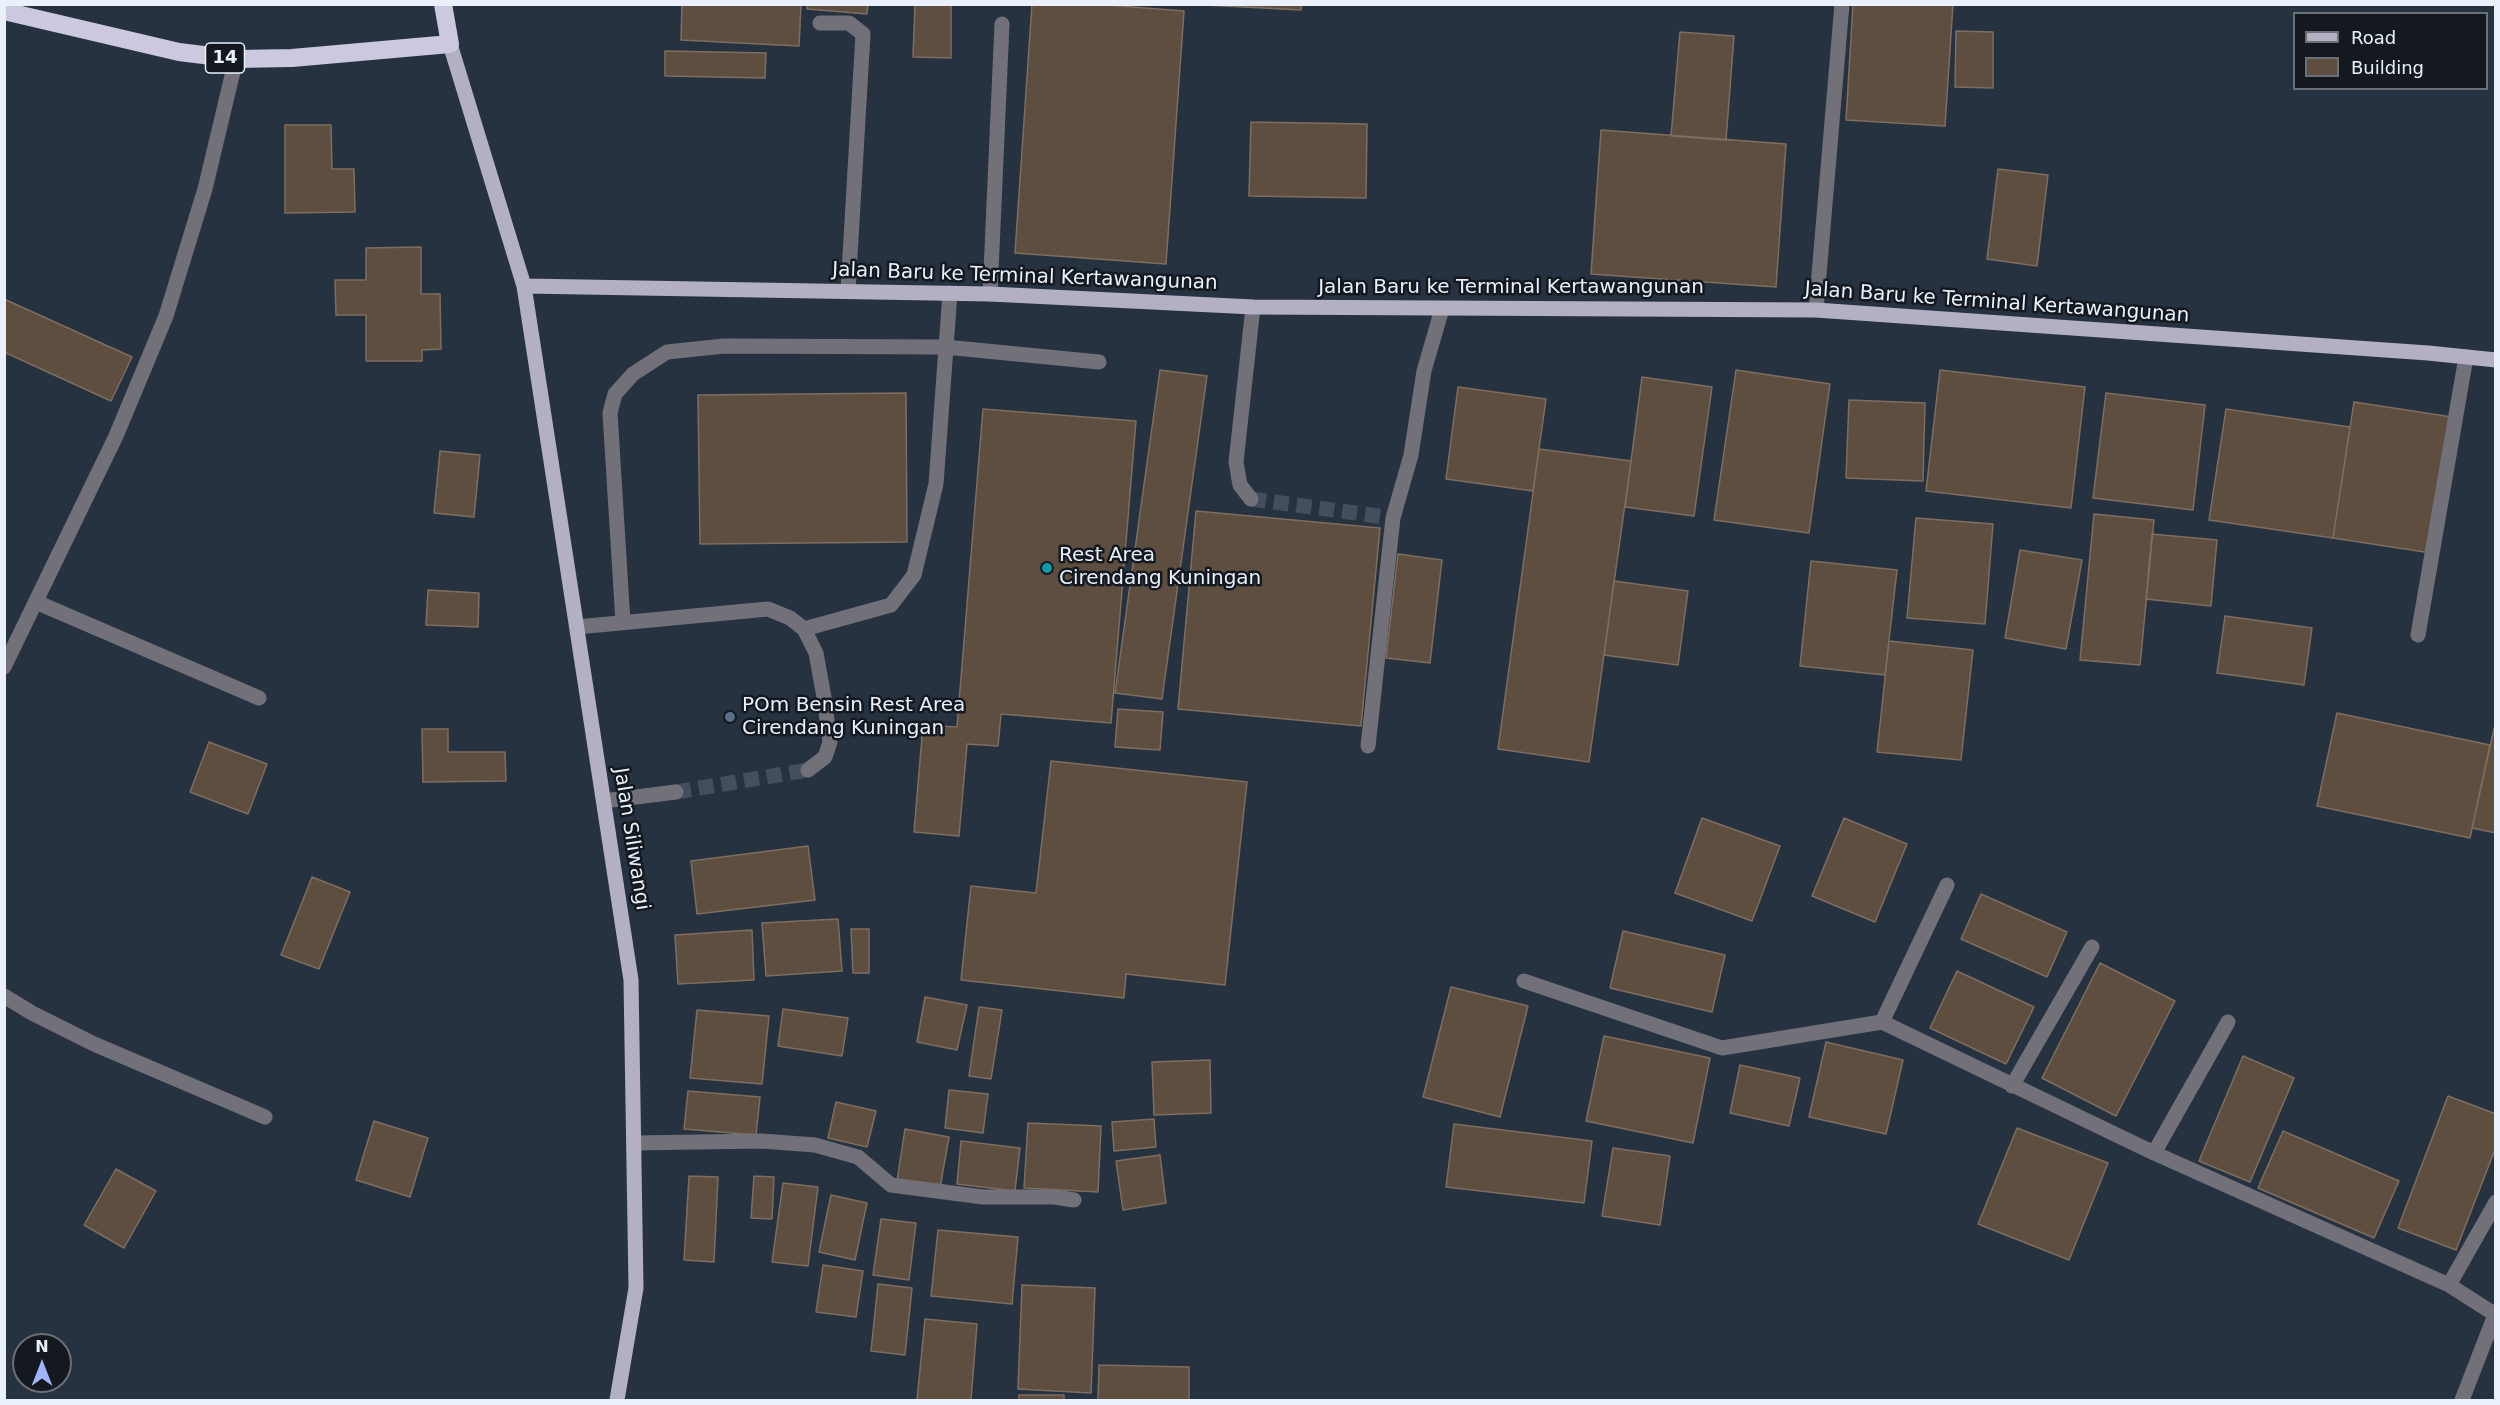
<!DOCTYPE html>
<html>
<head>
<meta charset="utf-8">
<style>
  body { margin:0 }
  #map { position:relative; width:2500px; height:1405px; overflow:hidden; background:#273241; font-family:"DejaVu Sans",sans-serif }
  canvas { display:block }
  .frame { position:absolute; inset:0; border:6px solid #eaf1fc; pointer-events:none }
  .legend { position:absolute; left:2293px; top:12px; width:195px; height:78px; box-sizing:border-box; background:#141920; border:2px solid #6a6f78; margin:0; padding:8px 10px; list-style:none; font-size:18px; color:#eaf1fc }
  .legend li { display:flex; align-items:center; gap:12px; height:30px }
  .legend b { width:30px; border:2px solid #6a6f78 }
  .north { position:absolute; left:12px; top:1333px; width:60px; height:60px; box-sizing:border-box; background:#141920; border:2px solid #6a6f78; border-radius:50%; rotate:0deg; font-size:16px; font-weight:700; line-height:24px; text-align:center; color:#eaf1fc }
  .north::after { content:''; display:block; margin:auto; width:21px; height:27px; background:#9fb3fd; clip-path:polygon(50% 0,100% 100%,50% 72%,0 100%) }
</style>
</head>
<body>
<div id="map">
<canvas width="2500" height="1405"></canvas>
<div class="frame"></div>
<ul class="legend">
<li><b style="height:8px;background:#b2b0c2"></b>Road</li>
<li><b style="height:16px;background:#5e4e40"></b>Building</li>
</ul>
<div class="north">N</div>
</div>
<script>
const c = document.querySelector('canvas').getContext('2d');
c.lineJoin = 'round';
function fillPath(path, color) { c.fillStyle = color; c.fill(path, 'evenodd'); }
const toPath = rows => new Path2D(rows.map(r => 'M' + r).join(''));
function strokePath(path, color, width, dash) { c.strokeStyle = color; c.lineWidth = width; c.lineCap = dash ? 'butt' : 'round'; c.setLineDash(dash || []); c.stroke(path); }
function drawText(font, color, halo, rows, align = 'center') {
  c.font = font + ' "DejaVu Sans",sans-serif'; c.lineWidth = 5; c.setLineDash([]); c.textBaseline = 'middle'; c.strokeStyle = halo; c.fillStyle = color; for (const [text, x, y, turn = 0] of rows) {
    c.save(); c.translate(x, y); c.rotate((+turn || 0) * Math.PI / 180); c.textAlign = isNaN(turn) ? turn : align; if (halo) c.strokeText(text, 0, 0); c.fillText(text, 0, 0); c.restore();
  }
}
const building = toPath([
  [682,4,801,4,799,46,681,40,682,4],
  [807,4,868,4,867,14,807,9,807,4],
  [1032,4,1094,4,1184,11,1166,264,1015,253,1032,4],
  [1186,4,1302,4,1301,10,1186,4],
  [1853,4,1953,4,1945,126,1846,120,1853,4],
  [915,5,951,5,951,58,913,57,915,5],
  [1956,31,1993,32,1993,88,1955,87,1956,31],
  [1680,32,1734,36,1726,140,1671,136,1680,32],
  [665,51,766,53,765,78,665,76,665,51],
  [1251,122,1367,124,1366,198,1249,196,1251,122],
  [285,125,331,125,332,169,354,169,355,212,285,213,285,125],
  [1601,130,1786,144,1776,287,1591,274,1601,130],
  [1998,169,2048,175,2037,266,1987,259,1998,169],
  [421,247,421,294,440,294,441,349,422,350,422,361,366,361,366,315,336,315,335,280,366,280,366,248,421,247],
  [4,299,132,357,111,401,4,352,4,299],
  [1160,370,1207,376,1162,699,1115,693,1160,370],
  [1736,370,1830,384,1809,533,1714,520,1736,370],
  [1940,370,2085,387,2071,508,1926,491,1940,370],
  [1642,377,1712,387,1694,516,1625,507,1642,377],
  [1458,387,1546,399,1533,491,1446,479,1458,387],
  [906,393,907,542,700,544,698,395,906,393],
  [2106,393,2205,405,2193,510,2093,498,2106,393],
  [1849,400,1925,403,1923,481,1846,478,1849,400],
  [2354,402,2452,417,2431,553,2333,538,2354,402],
  [983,409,1136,421,1111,723,1001,714,998,746,967,744,959,836,914,832,923,725,957,727,983,409],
  [2226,409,2350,427,2333,538,2209,520,2226,409],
  [1539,449,1631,461,1589,762,1498,749,1539,449],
  [440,451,480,455,474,517,434,513,440,451],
  [1196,511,1380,528,1361,726,1178,709,1196,511],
  [2094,514,2154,520,2140,665,2080,660,2094,514],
  [1916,518,1993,524,1985,624,1907,618,1916,518],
  [2152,534,2217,540,2211,606,2146,599,2152,534],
  [2020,550,2082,560,2066,649,2005,638,2020,550],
  [1398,554,1442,560,1430,663,1386,658,1398,554],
  [1811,561,1897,570,1885,675,1800,666,1811,561],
  [1614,581,1688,591,1678,665,1604,655,1614,581],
  [428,590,479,593,478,627,426,625,428,590],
  [2225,616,2312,628,2304,685,2217,673,2225,616],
  [1889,641,1973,650,1961,760,1877,752,1889,641],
  [1118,709,1163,712,1160,750,1115,747,1118,709],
  [2337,713,2490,745,2470,838,2317,806,2337,713],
  [2496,720,2496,833,2472,828,2496,720],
  [422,729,448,729,448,752,505,752,506,781,423,782,422,729],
  [209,742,267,764,248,814,190,792,209,742],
  [1051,761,1247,782,1225,985,1126,974,1124,998,961,980,971,886,1036,893,1051,761],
  [1702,818,1780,846,1752,921,1675,893,1702,818],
  [1844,818,1907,844,1875,922,1812,896,1844,818],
  [808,846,815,900,697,914,691,861,808,846],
  [312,877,350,892,319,969,281,955,312,877],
  [1981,894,2067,932,2047,977,1961,939,1981,894],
  [838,919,842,971,766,976,762,923,838,919],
  [851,929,869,929,869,973,853,973,851,929],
  [752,930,754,980,678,984,675,935,752,930],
  [1623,931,1725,955,1712,1012,1610,988,1623,931],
  [2100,963,2175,1001,2116,1116,2042,1078,2100,963],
  [1957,971,2034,1007,2006,1064,1930,1028,1957,971],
  [1451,987,1528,1006,1500,1117,1423,1097,1451,987],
  [925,997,967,1005,957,1050,917,1042,925,997],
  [979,1007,1002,1010,991,1079,969,1076,979,1007],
  [783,1009,848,1018,842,1056,778,1046,783,1009],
  [697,1010,769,1016,762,1084,690,1078,697,1010],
  [1604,1036,1710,1058,1693,1143,1586,1121,1604,1036],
  [1826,1042,1903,1060,1886,1134,1809,1117,1826,1042],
  [2243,1056,2294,1078,2250,1182,2199,1161,2243,1056],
  [1210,1060,1211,1113,1154,1115,1152,1062,1210,1060],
  [1740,1065,1800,1078,1789,1126,1730,1113,1740,1065],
  [949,1090,988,1094,983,1133,945,1128,949,1090],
  [688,1091,760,1097,756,1135,684,1129,688,1091],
  [2448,1096,2496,1114,2496,1147,2456,1250,2398,1228,2448,1096],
  [836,1102,876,1111,867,1147,828,1138,836,1102],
  [1154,1119,1156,1147,1114,1151,1112,1122,1154,1119],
  [374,1121,428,1138,410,1197,356,1180,374,1121],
  [1028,1123,1101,1126,1098,1192,1024,1188,1028,1123],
  [1454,1124,1592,1141,1584,1203,1446,1187,1454,1124],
  [2017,1128,2108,1163,2069,1260,1978,1224,2017,1128],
  [905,1129,949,1137,940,1188,897,1181,905,1129],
  [2283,1131,2399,1181,2374,1238,2258,1188,2283,1131],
  [961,1141,1020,1148,1015,1191,957,1184,961,1141],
  [1613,1148,1670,1156,1660,1225,1602,1216,1613,1148],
  [1160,1155,1166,1203,1123,1210,1116,1161,1160,1155],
  [116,1169,156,1191,124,1248,84,1225,116,1169],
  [689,1176,718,1177,714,1262,684,1260,689,1176],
  [754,1176,774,1177,772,1219,751,1218,754,1176],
  [783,1183,818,1187,808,1266,772,1262,783,1183],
  [831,1195,867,1203,855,1260,819,1252,831,1195],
  [881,1219,916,1223,909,1280,873,1275,881,1219],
  [938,1230,1018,1237,1012,1304,931,1296,938,1230],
  [823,1265,863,1271,856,1317,816,1312,823,1265],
  [878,1284,912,1288,905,1355,871,1351,878,1284],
  [1022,1285,1095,1288,1091,1393,1018,1389,1022,1285],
  [925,1319,977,1324,971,1400,917,1400,925,1319],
  [1099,1365,1189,1367,1189,1400,1098,1400,1099,1365],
  [1019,1395,1064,1395,1064,1400,1019,1400,1019,1395]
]);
const minorTunnel = toPath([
  [1251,499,1393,518],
  [676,792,808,770]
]);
const minor = toPath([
  [820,23,849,23,863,34,848,290],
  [990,294,1002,24],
  [1816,310,1842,4],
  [1251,499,1240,485,1236,462,1253,307],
  [36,602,259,698],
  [623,622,610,413,615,394,633,374,667,352,724,346,945,347,1099,362],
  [577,627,768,609,790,618,804,629,816,653,824,697,830,742,825,757,808,770],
  [804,629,891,605,914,575,936,484,950,293],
  [2418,635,2466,357],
  [4,667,116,436,166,316,205,189,236,59],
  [1368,746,1393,518,1411,455,1424,371,1442,309],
  [604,801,676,792],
  [1524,981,1722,1048,1882,1022,2154,1153,2449,1285,2496,1315],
  [4,996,32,1013,94,1044,265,1117],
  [1882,1022,1947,885],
  [2012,1086,2092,947],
  [634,1143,762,1141,815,1145,858,1157,891,1185,983,1197,1054,1197,1074,1200],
  [2154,1153,2228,1022],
  [2449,1285,2496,1202],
  [2462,1400,2495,1315]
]);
const major = toPath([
  [450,44,524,286,631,980,636,1288,617,1400],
  [524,286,990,294,1253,307,1816,310,2428,353,2496,360]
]);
const highway = toPath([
  [4,11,179,52,236,59,292,58,450,44,443,4]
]);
const markers = [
  [1047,568,6,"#0f9aa8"],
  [730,717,6,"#5c6f8a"]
];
const shields = [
  [225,58,39]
];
const shieldNames = [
  ["14",225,58]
];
const streetNames = [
  ["Jalan Baru ke Terminal Kertawangunan",1025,277,2],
  ["Jalan Baru ke Terminal Kertawangunan",1511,288],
  ["Jalan Baru ke Terminal Kertawangunan",1997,303,4],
  ["Jalan Siliwangi",631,839,81]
];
const poiNames = [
  ["Rest Area",1059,556],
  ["Cirendang Kuningan",1059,579],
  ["POm Bensin Rest Area",742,706],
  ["Cirendang Kuningan",742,729]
];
fillPath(building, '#5e4e40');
strokePath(building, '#7f6e5f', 1.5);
strokePath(minorTunnel, '#444f5d', 15, [15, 8]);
strokePath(minor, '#72717a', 15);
strokePath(major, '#b2b0c2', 15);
strokePath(highway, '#cbc8df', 18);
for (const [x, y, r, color] of markers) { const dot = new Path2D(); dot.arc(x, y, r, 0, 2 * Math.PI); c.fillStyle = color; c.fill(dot); strokePath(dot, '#141920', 2); }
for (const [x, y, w] of shields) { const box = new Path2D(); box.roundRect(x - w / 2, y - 15, w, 30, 4.5); c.fillStyle = '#141920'; c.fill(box); strokePath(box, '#eaf1fc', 1.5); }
drawText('bold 18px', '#eaf1fc', null, shieldNames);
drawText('20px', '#eaf1fc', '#141920', streetNames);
drawText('20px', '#eaf1fc', '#141920', poiNames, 'left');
</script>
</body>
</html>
